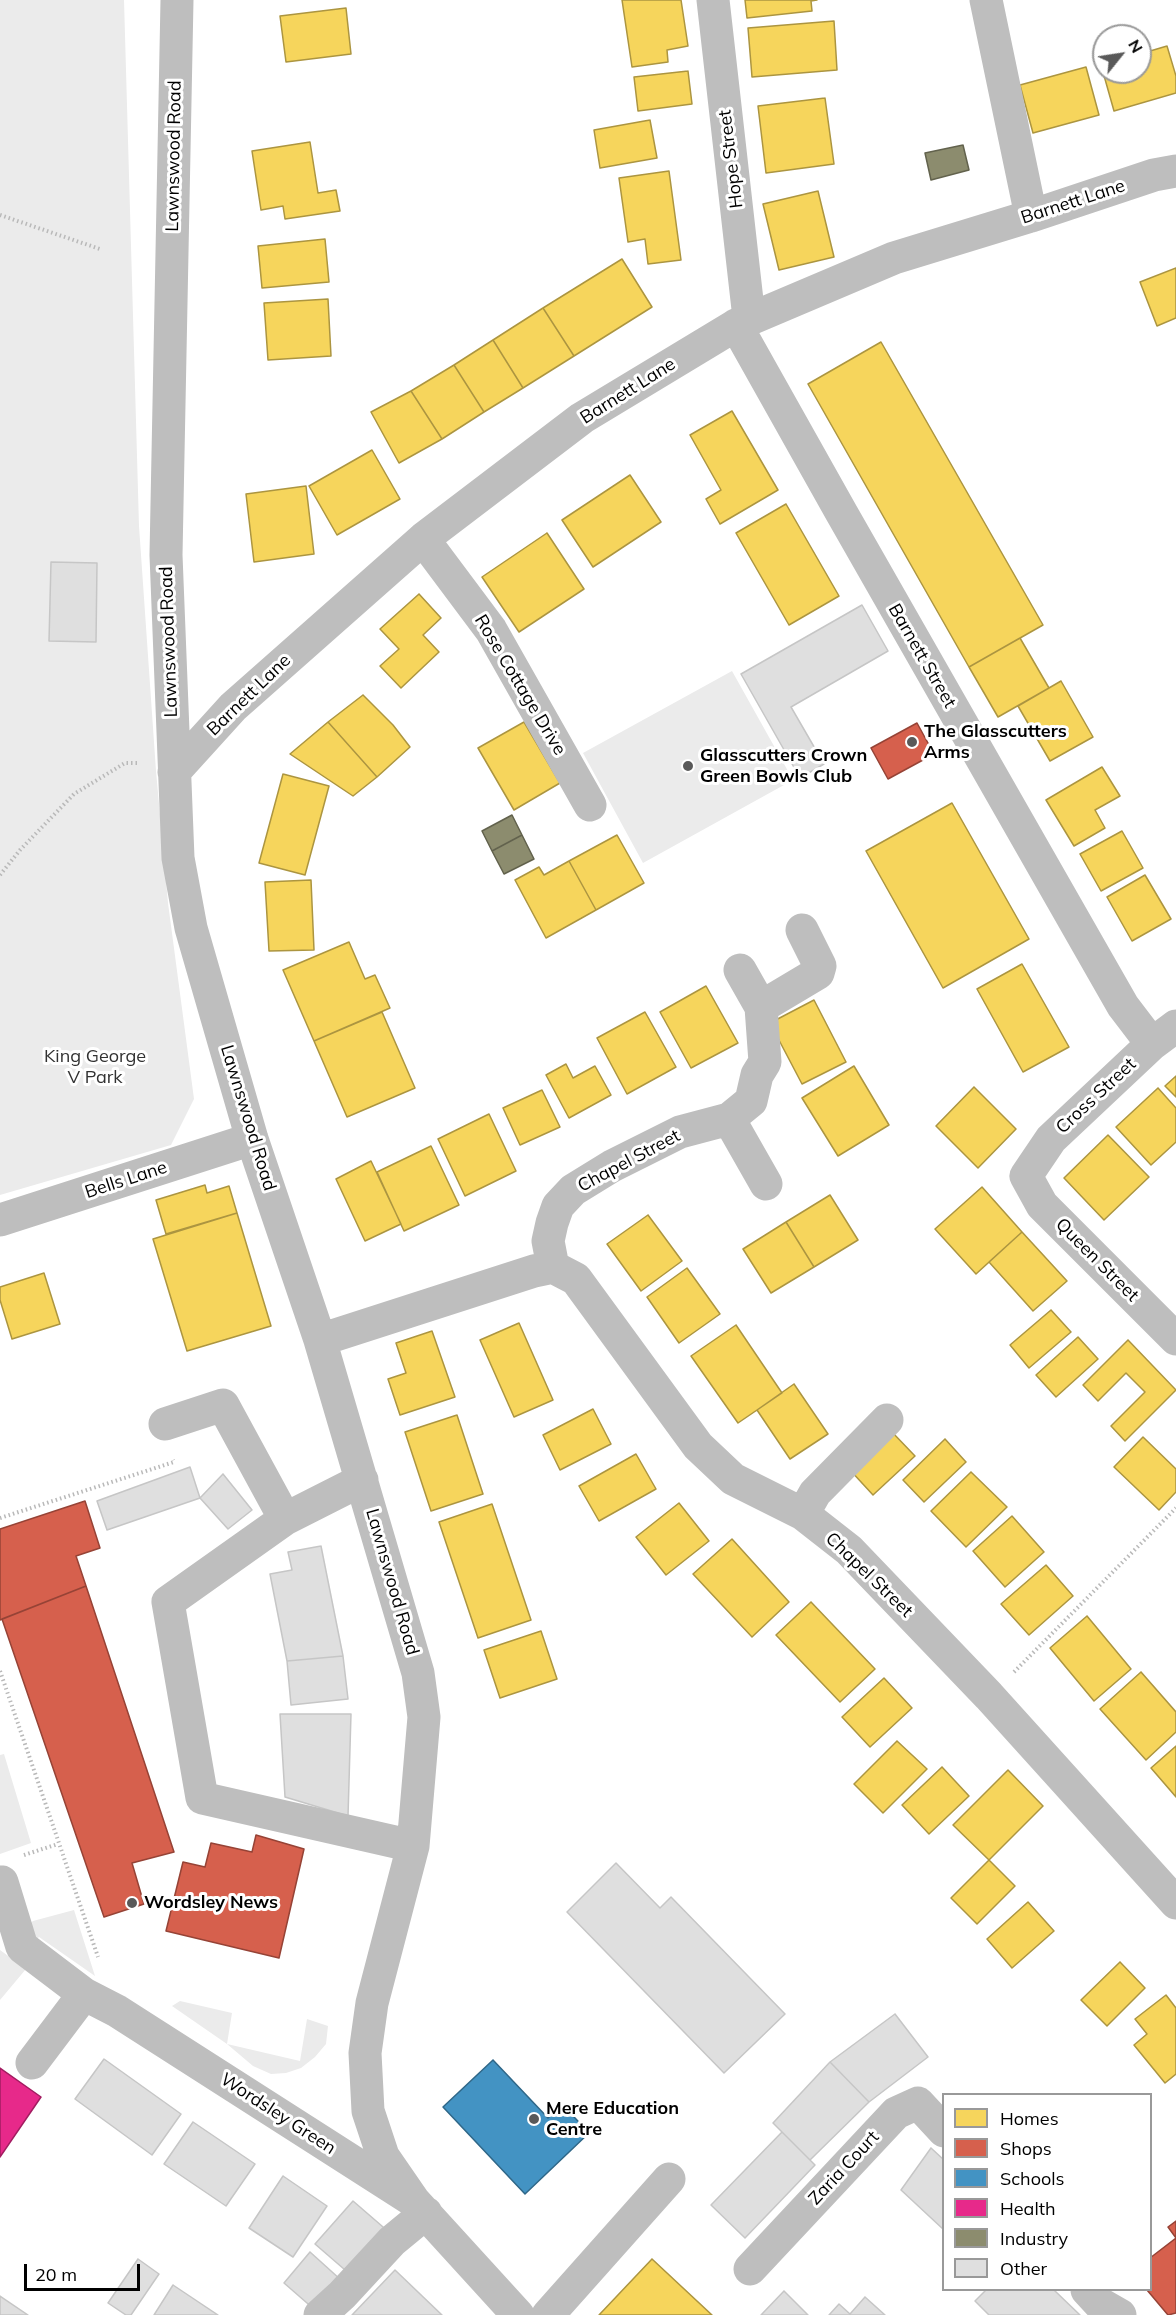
<!DOCTYPE html>
<html>
<head>
<meta charset="utf-8">
<style>
  body { margin:0 }
  #map { position:relative; width:1176px; height:2315px; overflow:hidden; background:#fff; font-family:Mulish,sans-serif }
  canvas { display:block }
  .legend { position:absolute; left:942px; top:2093px; width:210px; height:198px; box-sizing:border-box; background:#fff; border:2px solid #999; margin:0; padding:8px 10px; list-style:none; font-size:18px; color:#000 }
  .legend li { display:flex; align-items:center; gap:12px; height:30px }
  .legend b { width:30px; border:2px solid #999 }
  .north { position:absolute; left:1092px; top:24px; width:60px; height:60px; box-sizing:border-box; background:#fff; border:2px solid #999; border-radius:50%; rotate:60deg; font-size:16px; font-weight:700; line-height:24px; text-align:center; color:#000 }
  .north::after { content:''; display:block; margin:auto; width:21px; height:27px; background:#595959; clip-path:polygon(50% 0,100% 100%,50% 72%,0 100%) }
  .scale { position:absolute; left:24px; top:2264px; width:116px; height:27px; box-sizing:border-box; border:3px solid #000; border-top:0; padding-left:8px; font-size:18px; line-height:21px; white-space:nowrap; color:#000; -webkit-text-stroke:4px #fff; paint-order:stroke }
</style>
</head>
<body>
<div id="map">
<canvas width="1176" height="2315"></canvas>
<ul class="legend">
<li><b style="height:16px;background:#f6d55c"></b>Homes</li>
<li><b style="height:16px;background:#d6604d"></b>Shops</li>
<li><b style="height:16px;background:#4393c3"></b>Schools</li>
<li><b style="height:16px;background:#e7298a"></b>Health</li>
<li><b style="height:16px;background:#8c8c6e"></b>Industry</li>
<li><b style="height:16px;background:#dfdfdf"></b>Other</li>
</ul>
<div class="north">N</div>
<div class="scale">20 m</div>
</div>
<script>
const c = document.querySelector('canvas').getContext('2d');
c.lineJoin = 'round';
function fillPath(path, color) { c.fillStyle = color; c.fill(path, 'evenodd'); }
const toPath = rows => new Path2D(rows.map(r => 'M' + r).join(''));
function strokePath(path, color, width, dash) { c.strokeStyle = color; c.lineWidth = width; c.lineCap = dash ? 'butt' : 'round'; c.setLineDash(dash || []); c.stroke(path); }
function drawText(font, color, halo, rows, align = 'center') {
  c.font = font + ' Mulish,sans-serif'; c.lineWidth = 6; c.setLineDash([]); c.textBaseline = 'middle'; c.strokeStyle = halo; c.fillStyle = color; for (const [text, x, y, turn = 0] of rows) {
    c.save(); c.translate(x, y); c.rotate((+turn || 0) * Math.PI / 180); c.textAlign = isNaN(turn) ? turn : align; if (halo) c.strokeText(text, 0, 0); c.fillText(text, 0, 0); c.restore();
  }
}
const green = toPath([
  [0,0,124,0,139,526,156,771,168,903,194,1099,171,1145,0,1195],
  [732,671,793,780,643,863,583,753],
  [4,1754,31,1843,0,1854,0,1755],
  [74,1910,95,1976,39,1937,33,1943,26,1927,33,1921],
  [0,1950,26,1969,0,2000],
  [180,2001,232,2013,227,2044,300,2061,307,2019,328,2026,326,2044,315,2057,301,2068,286,2073,271,2074,253,2066,227,2044,172,2006]
]);
const homes = toPath([
  [622,0,681,0,688,46,667,50,668,62,632,67,622,0],
  [745,0,817,0,811,1,812,11,747,18,745,0],
  [346,8,351,54,286,62,280,16,346,8],
  [834,21,837,70,752,77,748,28,834,21],
  [1167,46,1176,76,1176,93,1114,111,1101,65,1104,64,1104,72,1140,72,1140,54,1167,46],
  [1086,67,1099,115,1033,133,1020,85,1086,67],
  [688,71,692,104,638,111,634,77,688,71],
  [825,98,834,164,766,173,758,106,825,98],
  [650,120,657,158,600,168,594,130,650,120],
  [310,142,318,193,336,190,340,211,285,219,283,206,261,210,252,151,310,142],
  [669,171,681,260,648,264,645,239,628,242,619,178,669,171],
  [818,191,834,257,779,270,763,204,818,191],
  [325,239,329,282,262,288,258,246,325,239],
  [622,259,652,307,574,356,543,308,622,259],
  [1176,268,1176,318,1157,326,1140,282,1176,268],
  [328,299,331,356,268,360,264,303,328,299],
  [543,308,574,356,523,388,493,340,543,308],
  [493,340,523,388,484,412,454,365,493,340],
  [881,342,1043,625,969,667,808,384,881,342],
  [454,365,484,412,442,439,411,391,454,365],
  [411,391,442,439,399,463,371,412,411,391],
  [732,411,778,490,720,524,706,499,721,490,690,435,732,411],
  [372,450,400,499,337,535,309,486,372,450],
  [630,475,661,522,593,567,562,520,630,475],
  [306,486,314,554,254,562,246,494,306,486],
  [786,504,839,596,789,625,736,533,786,504],
  [547,533,584,589,519,632,482,577,547,533],
  [419,594,441,618,423,635,439,652,401,688,380,666,399,649,380,629,419,594],
  [1020,638,1049,688,998,717,969,667,1020,638],
  [1061,681,1093,737,1050,761,1018,706,1061,681],
  [363,695,393,725,410,747,377,777,328,722,363,695],
  [328,722,377,777,353,796,290,754,328,722],
  [524,722,560,783,514,810,478,748,524,722],
  [1102,767,1120,796,1095,810,1105,828,1074,846,1046,800,1102,767],
  [283,774,329,786,305,875,259,863,283,774],
  [952,803,1029,939,943,988,866,851,952,803],
  [1122,831,1143,868,1101,891,1080,854,1122,831],
  [617,835,644,883,596,910,569,861,617,835],
  [569,861,596,910,546,938,515,880,539,867,544,875,569,861],
  [1145,875,1171,919,1132,941,1107,897,1145,875],
  [311,880,314,950,269,951,265,882,311,880],
  [349,942,365,979,375,975,390,1008,314,1041,283,970,349,942],
  [1022,964,1069,1047,1023,1072,977,989,1022,964],
  [706,986,738,1043,691,1068,660,1012,706,986],
  [814,1000,846,1062,802,1084,770,1023,814,1000],
  [382,1012,415,1088,347,1117,314,1041,382,1012],
  [645,1012,676,1067,627,1094,597,1038,645,1012],
  [566,1064,573,1078,595,1066,611,1095,569,1118,546,1075,566,1064],
  [854,1066,889,1125,838,1156,802,1098,854,1066],
  [1176,1076,1176,1097,1165,1086,1176,1076],
  [974,1087,1016,1129,978,1168,936,1126,974,1087],
  [1158,1088,1176,1108,1176,1142,1151,1165,1116,1127,1158,1088],
  [542,1090,560,1127,520,1145,503,1108,542,1090],
  [489,1114,516,1171,465,1196,438,1139,489,1114],
  [1108,1135,1149,1177,1104,1220,1064,1178,1108,1135],
  [431,1146,459,1205,404,1231,377,1172,431,1146],
  [371,1161,401,1224,365,1241,336,1179,371,1161],
  [205,1185,207,1193,229,1186,237,1213,166,1234,156,1200,205,1185],
  [982,1187,1022,1232,976,1274,935,1229,982,1187],
  [830,1195,858,1240,814,1267,786,1222,830,1195],
  [237,1213,271,1326,187,1351,153,1239,237,1213],
  [648,1215,682,1261,641,1291,607,1244,648,1215],
  [786,1222,814,1267,771,1293,743,1249,786,1222],
  [1022,1232,1067,1281,1033,1311,989,1262,1022,1232],
  [687,1268,720,1314,679,1343,647,1297,687,1268],
  [44,1273,60,1324,12,1339,0,1300,0,1287,44,1273],
  [1051,1310,1071,1332,1029,1368,1010,1345,1051,1310],
  [519,1323,553,1400,514,1417,480,1340,519,1323],
  [736,1325,782,1393,738,1423,691,1356,736,1325],
  [432,1331,455,1397,400,1415,388,1379,406,1373,396,1343,432,1331],
  [1078,1337,1098,1359,1056,1397,1036,1375,1078,1337],
  [1128,1340,1176,1390,1125,1441,1111,1426,1145,1392,1126,1373,1098,1401,1083,1385,1128,1340],
  [794,1384,828,1434,790,1459,757,1410,794,1384],
  [593,1409,611,1444,560,1470,543,1435,593,1409],
  [457,1415,483,1494,431,1511,405,1432,457,1415],
  [891,1431,915,1456,873,1495,850,1470,891,1431],
  [1143,1437,1176,1469,1176,1492,1159,1510,1114,1467,1143,1437],
  [945,1439,966,1462,924,1502,903,1480,945,1439],
  [636,1454,656,1489,599,1521,579,1486,636,1454],
  [971,1472,1007,1507,966,1547,931,1511,971,1472],
  [679,1503,709,1541,666,1575,636,1537,679,1503],
  [492,1504,531,1620,478,1638,439,1522,492,1504],
  [1012,1516,1044,1552,1005,1587,973,1551,1012,1516],
  [732,1539,789,1602,752,1637,693,1574,732,1539],
  [1046,1565,1073,1596,1029,1635,1001,1604,1046,1565],
  [811,1602,875,1669,840,1702,776,1635,811,1602],
  [1087,1616,1131,1669,1094,1701,1050,1648,1087,1616],
  [541,1631,557,1679,500,1698,484,1650,541,1631],
  [1141,1672,1176,1712,1176,1732,1146,1760,1100,1709,1141,1672],
  [884,1678,912,1708,870,1747,842,1717,884,1678],
  [897,1741,927,1769,883,1813,854,1784,897,1741],
  [1176,1746,1176,1797,1151,1768,1176,1746],
  [942,1767,969,1796,929,1834,902,1805,942,1767],
  [1008,1770,1043,1806,989,1860,953,1825,1008,1770],
  [989,1860,1015,1886,977,1924,951,1898,989,1860],
  [1028,1902,1054,1931,1012,1968,987,1939,1028,1902],
  [1120,1962,1145,1988,1107,2026,1081,2000,1120,1962],
  [1166,1995,1176,2008,1176,2074,1165,2083,1134,2045,1147,2034,1135,2019,1166,1995],
  [652,2259,712,2315,599,2315,652,2259]
]);
const shops = toPath([
  [917,723,934,754,888,779,871,748,917,723],
  [85,1501,100,1548,76,1556,86,1586,0,1620,0,1529,85,1501],
  [86,1586,174,1852,132,1863,144,1904,104,1917,2,1619,86,1586],
  [256,1835,304,1849,279,1958,166,1931,183,1862,205,1867,211,1843,252,1852,256,1835],
  [1176,2221,1176,2313,1168,2315,1147,2290,1150,2290,1150,2258,1176,2238,1168,2227,1176,2221]
]);
const schools = toPath([
  [493,2060,548,2118,562,2104,589,2133,525,2194,443,2107,493,2060]
]);
const health = toPath([
  [0,2068,41,2097,0,2157,0,2068]
]);
const industry = toPath([
  [963,145,969,170,931,180,925,153,963,145],
  [512,815,522,835,492,851,482,831,512,815],
  [522,835,534,859,504,874,492,851,522,835]
]);
const building = toPath([
  [51,562,97,563,96,642,49,641,51,562],
  [862,605,888,651,791,707,824,764,800,778,741,674,862,605],
  [190,1467,200,1498,107,1530,97,1501,190,1467],
  [223,1474,252,1510,228,1529,200,1498,223,1474],
  [321,1546,343,1656,287,1661,270,1574,292,1570,288,1552,321,1546],
  [343,1656,348,1699,291,1705,287,1661,343,1656],
  [280,1714,351,1714,348,1816,285,1797,280,1714],
  [616,1863,660,1908,671,1897,785,2014,724,2073,567,1912,616,1863],
  [895,2014,928,2057,869,2102,830,2062,895,2014],
  [104,2059,181,2114,152,2155,75,2099,104,2059],
  [830,2062,869,2102,810,2160,773,2123,830,2062],
  [193,2122,255,2164,226,2206,164,2164,193,2122],
  [782,2132,815,2165,745,2238,711,2205,782,2132],
  [931,2148,944,2160,944,2230,901,2190,931,2148],
  [283,2176,327,2206,293,2257,249,2228,283,2176],
  [353,2201,390,2233,352,2276,315,2244,353,2201],
  [310,2252,341,2280,315,2310,284,2283,310,2252],
  [138,2259,159,2274,131,2315,126,2315,108,2303,138,2259],
  [395,2270,442,2315,352,2315,395,2270],
  [173,2285,218,2315,154,2315,173,2285],
  [986,2290,1054,2290,1080,2315,989,2315,975,2301,986,2290],
  [784,2291,808,2315,761,2315,784,2291],
  [0,2296,28,2315,0,2315,0,2296],
  [865,2297,885,2315,829,2315,839,2304,850,2314,865,2297]
]);
const path = toPath([
  [0,215,100,249],
  [0,875,20,850,74,794,125,763,138,763],
  [0,1518,174,1462,173,1460],
  [0,1671,98,1957],
  [1014,1672,1176,1508],
  [24,1855,58,1844]
]);
const minor = toPath([
  [177,0,166,555,178,858,191,928,252,1139,320,1340,418,1673,424,1717,413,1846,372,2003,365,2053,368,2111,383,2156,414,2201],
  [713,0,749,318],
  [986,0,1031,216],
  [736,325,841,512,1123,1006,1152,1044],
  [423,539,491,630,590,805],
  [174,772,233,707,423,539,582,418,736,325,894,258,1031,216,1154,175,1176,171],
  [761,1007,818,973,820,966,802,930],
  [1176,1026,1152,1044,1051,1139,1026,1176,1042,1205,1176,1339],
  [729,1119,766,1184],
  [0,1220,252,1139],
  [553,1267,548,1241,552,1223,558,1206,573,1190,612,1166,680,1132,729,1119,751,1101,757,1075,765,1062,761,1007,740,970],
  [320,1340,534,1271,553,1267,576,1279,698,1446,733,1479,803,1514,849,1550,989,1696,1176,1903],
  [165,1424,223,1405,285,1519,362,1480],
  [803,1514,815,1493,887,1420],
  [285,1519,168,1602,202,1798,413,1846],
  [2,1882,22,1947,84,1994],
  [32,2063,84,1994,117,2011,414,2201,518,2315],
  [750,2269,896,2113,918,2103,944,2131],
  [1087,2290,1099,2303,1120,2315],
  [320,2315,342,2295,392,2241,426,2213],
  [548,2315,669,2179]
]);
const markers = [
  [912,742,6,"#595959"],
  [688,766,6,"#595959"],
  [132,1903,6,"#595959"],
  [534,2119,6,"#595959"]
];
const streetNames = [
  ["Lawnswood Road",174,156,-89],
  ["Hope Street",731,159,-97],
  ["Barnett Lane",1073,202,-18],
  ["Barnett Lane",628,391,-32],
  ["Lawnswood Road",169,642,-92],
  ["Barnett Street",922,656,60],
  ["Rose Cottage Drive",520,685,59],
  ["Barnett Lane",249,695,-44],
  ["Cross Street",1096,1096,-43],
  ["Lawnswood Road",248,1118,73],
  ["Chapel Street",629,1161,-28],
  ["Bells Lane",126,1180,-18],
  ["Queen Street",1097,1260,45],
  ["Chapel Street",869,1575,44],
  ["Lawnswood Road",392,1582,74],
  ["Wordsley Green",278,2114,33],
  ["Zaria Court",844,2168,-47]
];
const poiNames = [
  ["The Glasscutters",924,732],
  ["Arms",924,753],
  ["Glasscutters Crown",700,756],
  ["Green Bowls Club",700,777],
  ["Wordsley News",144,1903],
  ["Mere Education",546,2109],
  ["Centre",546,2130]
];
const parkNames = [
  ["King George",95,1057],
  ["V Park",95,1078]
];
fillPath(green, '#ebebeb');
fillPath(homes, '#f6d55c');
strokePath(homes, '#ac9540', 1.5);
fillPath(shops, '#d6604d');
strokePath(shops, '#964336', 1.5);
fillPath(schools, '#4393c3');
strokePath(schools, '#2f6788', 1.5);
fillPath(health, '#e7298a');
strokePath(health, '#a21d61', 1.5);
fillPath(industry, '#8c8c6e');
strokePath(industry, '#62624d', 1.5);
fillPath(building, '#dfdfdf');
strokePath(building, '#c6c6c6', 1.5);
strokePath(path, '#b9b9b9', 4, [1.5, 3]);
strokePath(minor, '#bebebe', 33);
for (const [x, y, r, color] of markers) { const dot = new Path2D(); dot.arc(x, y, r, 0, 2 * Math.PI); c.fillStyle = color; c.fill(dot); strokePath(dot, '#fff', 2); }
drawText('18px', '#000', '#fff', streetNames);
drawText('bold 18px', '#000', '#fff', poiNames, 'left');
drawText('18px', '#323232', '#fff', parkNames);
</script>
</body>
</html>
